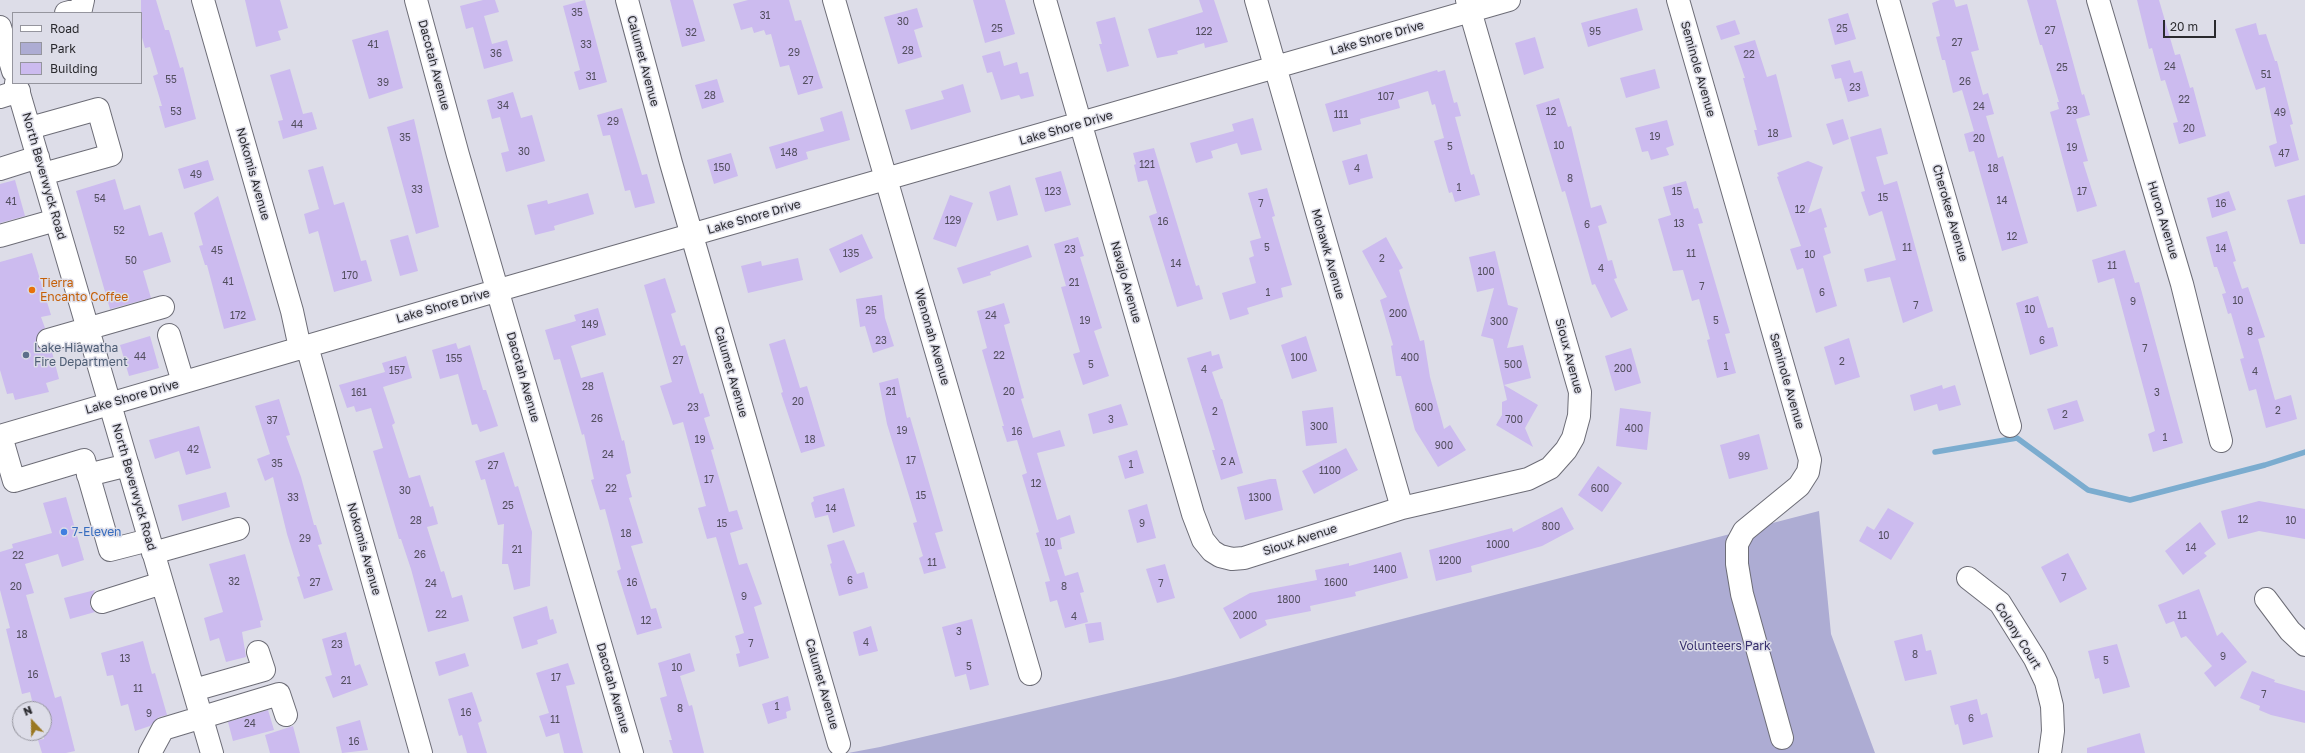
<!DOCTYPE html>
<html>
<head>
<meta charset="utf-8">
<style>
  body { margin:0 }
  #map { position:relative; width:2305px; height:753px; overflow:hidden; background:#dddde8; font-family:"Golos Text",sans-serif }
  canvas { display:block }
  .legend { position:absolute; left:12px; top:12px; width:130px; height:72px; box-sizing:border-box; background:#dddde8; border:1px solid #95959e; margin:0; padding:5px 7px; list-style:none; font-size:12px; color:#2a2a2e }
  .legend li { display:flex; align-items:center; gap:8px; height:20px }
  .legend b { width:20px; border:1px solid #95959e }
  .north { position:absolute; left:12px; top:701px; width:40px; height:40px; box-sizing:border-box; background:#dddde8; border:1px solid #95959e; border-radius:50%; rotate:338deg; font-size:11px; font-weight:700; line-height:16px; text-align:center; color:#2a2a2e }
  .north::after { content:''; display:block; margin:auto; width:14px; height:18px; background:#9a7822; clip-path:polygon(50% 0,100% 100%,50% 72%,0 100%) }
  .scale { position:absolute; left:2163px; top:20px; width:53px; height:18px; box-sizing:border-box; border:2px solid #2a2a2e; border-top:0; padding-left:5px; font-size:12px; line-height:14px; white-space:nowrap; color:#2a2a2e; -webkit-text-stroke:3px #dddde8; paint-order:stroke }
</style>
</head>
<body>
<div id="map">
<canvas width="2305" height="753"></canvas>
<ul class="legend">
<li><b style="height:5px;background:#fff"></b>Road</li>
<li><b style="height:11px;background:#adacd3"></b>Park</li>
<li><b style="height:11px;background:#ccbbef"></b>Building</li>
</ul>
<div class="north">N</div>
<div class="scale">20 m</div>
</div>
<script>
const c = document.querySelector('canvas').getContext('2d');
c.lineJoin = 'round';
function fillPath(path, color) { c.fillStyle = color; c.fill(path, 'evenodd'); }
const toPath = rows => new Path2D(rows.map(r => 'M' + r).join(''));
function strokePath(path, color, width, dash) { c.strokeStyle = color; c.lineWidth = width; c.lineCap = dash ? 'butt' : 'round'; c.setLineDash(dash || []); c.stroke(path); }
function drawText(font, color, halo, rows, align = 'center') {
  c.font = font + ' "Golos Text",sans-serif'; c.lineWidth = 3; c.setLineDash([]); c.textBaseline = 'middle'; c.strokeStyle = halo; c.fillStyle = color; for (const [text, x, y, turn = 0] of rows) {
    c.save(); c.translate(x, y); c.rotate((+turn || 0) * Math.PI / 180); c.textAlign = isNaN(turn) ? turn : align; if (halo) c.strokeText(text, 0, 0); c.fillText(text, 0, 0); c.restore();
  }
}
const green = toPath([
  [1819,511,1831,634,1875,753,848,753,880,747,1174,678]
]);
const stream = toPath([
  [1935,452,2017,438,2088,490,2130,500,2265,465,2305,452]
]);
const building = toPath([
  [141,0,156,0,165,30,169,30,180,68,183,67,196,119,165,128,159,106,162,106,153,76,158,74,150,47,145,48,141,34],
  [245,0,280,0,288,28,278,31,281,40,256,47],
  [483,0,495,0,499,12,484,16,492,44,507,40,513,61,484,69,473,27,466,29,460,6],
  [585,0,607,82,579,90,574,72,580,70,563,6],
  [670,0,693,0,705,41,682,47],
  [748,0,789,0,795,21,801,20,823,88,798,95,789,65,780,67,771,34,766,35,764,30,754,33,752,27,741,30,733,4],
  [973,0,1005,0,1015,34,985,43],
  [1199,0,1214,0,1228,42,1205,48,1204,43,1177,51,1178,54,1157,58,1148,29,1203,12],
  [1940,0,1954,0,1956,7,1967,4,1979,50,1971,52,1983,95,1988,93,1994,114,1986,116,1998,158,2003,156,2028,243,2002,251,1974,151,1969,152,1964,134,1974,131,1962,90,1953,93,1945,60,1942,60,1936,37,1940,36,1932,3],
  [2027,0,2056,0,2082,95,2084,94,2090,115,2076,119,2088,161,2083,162,2097,206,2077,212,2050,112,2059,109,2057,102,2059,102,2042,45,2040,45],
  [2137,0,2159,0,2175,55,2180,54,2190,88,2193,87,2206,136,2179,144,2173,123,2178,122,2165,80,2161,81,2152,48,2149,49],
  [917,8,923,27,914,30,922,57,898,64,884,17],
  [1637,8,1643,30,1588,47,1581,23],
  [1848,13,1856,39,1835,45,1828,19],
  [1115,17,1129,66,1107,72,1099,44,1102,44,1096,22],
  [1735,20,1740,34,1721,40,1716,26],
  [2256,23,2259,35,2266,34,2275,61,2277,61,2293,124,2290,125,2299,160,2275,167,2269,146,2277,143,2265,87,2256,90,2235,29],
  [388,30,403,88,369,99,352,40],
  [1535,37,1544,68,1524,75,1515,43],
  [1755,40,1767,77,1776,74,1792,137,1758,146,1754,130,1757,130,1743,78,1745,78,1734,46],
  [1000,51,1004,66,1017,62,1020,74,1028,72,1034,96,1021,99,1019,95,1001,100,992,72,987,73,982,56],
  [1850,60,1854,73,1862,71,1869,96,1848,102,1841,78,1835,79,1831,65],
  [290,69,303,114,312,112,317,129,283,139,278,121,283,120,270,75],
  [1655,69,1660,88,1626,98,1620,78],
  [1437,70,1438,72,1445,70,1454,103,1457,102,1461,116,1455,117,1471,175,1474,174,1480,195,1455,202,1452,192,1449,193,1434,141,1444,138,1435,104,1432,105,1428,91,1398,100,1400,108,1360,119,1361,124,1333,132,1325,104],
  [717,79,724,102,702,109,695,85],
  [963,84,971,112,911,130,905,110,944,99,941,91],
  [513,92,521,118,532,115,545,161,506,172,501,153,509,151,500,117,492,119,487,100],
  [1559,98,1568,127,1571,126,1591,208,1601,205,1607,223,1598,226,1608,261,1612,260,1617,278,1614,279,1628,310,1611,318,1595,284,1592,285,1565,191,1562,192,1536,105],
  [622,108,642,175,647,174,655,203,635,208,630,190,625,191,610,135,603,136,597,115],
  [842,111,850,140,806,152,808,159,776,169,769,147,824,131,820,118],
  [1253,118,1262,150,1241,155,1237,143,1211,151,1213,158,1196,163,1190,143,1234,131,1232,124],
  [414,119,439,227,416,234,387,127],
  [1843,119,1849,139,1833,145,1826,124],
  [1667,120,1674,145,1666,148,1669,155,1651,160,1648,151,1642,152,1635,128],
  [1881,128,1888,154,1876,157,1884,185,1897,181,1933,311,1903,323,1890,277,1867,282,1864,269,1896,260,1882,211,1869,216,1861,192,1865,191,1850,137],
  [1154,148,1196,286,1199,285,1203,299,1177,307,1149,216,1157,213,1147,180,1138,182,1134,165,1136,164,1133,153],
  [731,153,738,176,714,184,707,160],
  [1367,154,1373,178,1349,185,1342,161],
  [208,160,214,180,184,189,178,169],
  [1808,161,1823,167,1808,213,1821,208,1827,227,1824,228,1831,253,1823,256,1837,306,1816,313,1803,268,1797,270,1790,249,1801,246,1777,177,1779,176,1777,173],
  [323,166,334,205,344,202,361,261,366,260,372,281,334,292,318,231,309,234,304,214,319,209,308,170],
  [1061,171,1071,205,1045,212,1035,178],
  [115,179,124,210,140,205,149,236,162,232,171,262,143,271,151,298,110,309,76,191],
  [15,180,25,216,0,223,0,184],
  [1686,181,1694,209,1698,208,1703,223,1698,224,1730,333,1725,334,1736,373,1717,378,1707,340,1710,339,1699,299,1692,301,1683,270,1673,271,1658,219,1671,215,1663,187],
  [1010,185,1018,215,997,221,989,192],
  [1267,188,1275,216,1272,217,1292,285,1281,288,1283,297,1247,308,1249,314,1230,320,1222,293,1256,283,1249,258,1254,256,1250,241,1261,238,1248,193],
  [2229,191,2236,210,2212,218,2207,198],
  [588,193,594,214,554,226,555,230,535,235,527,205,547,200,548,204],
  [950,195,973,203,956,247,933,239],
  [2305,195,2305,244,2300,244,2287,200],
  [218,196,256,320,224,329,207,265,205,265,199,246,203,245,194,213],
  [2227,231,2236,261,2233,262,2242,289,2248,287,2265,337,2258,339,2275,400,2291,395,2297,419,2266,428,2256,389,2249,391,2240,359,2244,358,2231,313,2228,314,2222,294,2226,293,2217,267,2214,267,2206,237],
  [862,234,873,258,840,273,829,249],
  [408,235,418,271,400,276,390,240],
  [1078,237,1084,256,1080,257,1102,328,1094,331,1109,376,1083,385,1073,354,1080,352,1061,287,1066,286,1054,244],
  [1386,237,1403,268,1399,270,1420,341,1424,340,1430,377,1444,429,1450,425,1466,450,1438,467,1415,430,1401,376,1396,376,1391,346,1393,345,1380,300,1387,297,1362,251],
  [1028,245,1032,257,990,272,991,275,963,284,957,268],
  [2125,250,2135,283,2139,282,2183,443,2153,452,2148,434,2155,431,2114,278,2098,283,2092,260],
  [1495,251,1508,305,1518,308,1507,348,1523,345,1531,378,1504,385,1538,405,1525,428,1533,447,1496,425,1502,415,1502,402,1507,400,1493,339,1481,336,1494,288,1477,292,1469,257],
  [32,253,51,315,41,317,45,328,39,332,36,343,40,349,52,352,59,379,46,383,49,392,15,400,13,393,7,394,0,370,0,262],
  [798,258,803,280,748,293,741,266,761,261,762,266],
  [665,278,676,312,671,314,681,346,685,345,700,394,703,393,710,416,704,418,714,449,711,450,729,512,737,510,743,529,730,533,739,565,747,563,762,604,754,607,769,658,739,667,736,654,740,653,735,636,744,633,716,537,707,539,698,508,706,506,683,422,673,425,660,386,672,382,644,285],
  [882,295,885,318,894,346,873,353,865,326,860,327,856,299],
  [2038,296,2048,328,2053,327,2058,346,2030,355,2016,303],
  [1004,303,1010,323,1004,325,1024,398,1021,399,1033,438,1060,430,1065,446,1037,453,1057,520,1070,515,1075,533,1060,538,1062,549,1057,550,1065,576,1078,572,1084,592,1080,593,1088,622,1065,628,1057,600,1050,602,1045,582,1050,581,1036,533,1039,532,1022,475,1027,473,1017,440,1007,442,1002,426,1004,426,982,350,987,348,977,311],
  [598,308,606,335,571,346,581,378,603,372,622,441,624,440,631,473,626,475,632,497,629,498,643,543,631,546,651,609,656,608,662,628,637,635,617,571,621,569,605,509,600,510,591,480,594,479,584,434,582,435,560,359,554,360,545,330,576,321,574,315],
  [150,336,159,368,129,376,120,345],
  [1306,336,1317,371,1292,379,1281,345],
  [1849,338,1860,377,1835,385,1824,347],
  [785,339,800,388,807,386,825,446,801,453,781,393,783,392,769,344],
  [456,343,458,349,470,345,483,390,486,390,498,426,480,432,477,424,472,425,458,374,440,379,432,350],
  [1631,348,1641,383,1615,391,1605,356],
  [1211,351,1212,356,1219,354,1223,368,1212,372,1221,399,1222,399,1243,473,1221,480,1212,450,1215,450,1187,358],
  [406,356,412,378,383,387,395,423,392,425,409,478,420,475,430,507,433,506,438,524,427,527,441,572,444,571,452,598,462,595,469,621,428,632,411,569,401,539,399,539,373,451,383,448,371,408,356,412,354,406,347,408,339,385,385,372,382,363],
  [898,378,907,418,910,417,943,531,935,533,946,568,924,574,919,558,923,556,913,523,917,522,887,424,879,383],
  [1942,385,1943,389,1955,385,1961,405,1939,411,1937,404,1914,411,1910,395],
  [279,399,290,435,286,436,301,477,314,525,316,525,322,544,318,545,333,590,304,599,297,577,300,576,287,534,273,477,265,481,257,459,270,454,255,406],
  [2077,400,2084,421,2054,430,2047,409],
  [1121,404,1128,425,1093,434,1088,414],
  [1333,407,1337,443,1306,446,1302,411],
  [1620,408,1651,412,1647,450,1616,446],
  [199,426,211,468,186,475,179,451,155,459,149,440],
  [1759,434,1768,469,1729,479,1720,445],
  [1346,448,1358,470,1314,494,1302,471],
  [1137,450,1144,473,1125,479,1118,456],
  [504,452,515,487,518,486,532,532,530,586,514,590,508,564,502,564,504,524,498,525,485,479,481,480,475,461],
  [1598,466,1622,483,1602,512,1578,495],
  [1270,479,1276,479,1283,510,1245,520,1237,487],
  [844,488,855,526,833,533,828,515,815,518,811,503,814,501,813,497],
  [226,492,230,507,182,521,178,505],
  [66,497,84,560,62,567,58,554,25,564,34,593,26,595,55,698,61,696,75,751,66,753,42,753,38,740,44,739,44,709,34,709,30,692,22,694,6,629,10,628,0,590,0,552,13,548,12,544,52,533,43,503],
  [2259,501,2305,509,2305,539,2259,531,2228,539,2221,511],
  [1147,504,1156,538,1137,543,1128,510],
  [1562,507,1574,529,1542,546,1471,566,1472,572,1436,581,1429,550,1512,528,1513,532],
  [1888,508,1914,523,1891,560,1859,541,1867,526,1874,530],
  [2200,522,2216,544,2204,553,2207,556,2183,575,2165,551],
  [844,540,857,574,864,572,868,588,839,596,830,564,832,563,827,545],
  [1401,552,1408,578,1355,592,1356,596,1310,606,1311,611,1265,620,1267,625,1240,639,1223,608,1250,593,1317,580,1315,570,1349,563,1349,566],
  [2068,553,2087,589,2060,603,2041,567],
  [245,554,263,620,260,621,261,627,242,632,246,657,226,662,219,638,210,641,204,618,223,612,209,564],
  [1165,564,1175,598,1157,603,1146,569],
  [2199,589,2217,636,2222,632,2247,662,2215,687,2204,673,2212,666,2186,636,2181,638,2174,621,2166,624,2158,605],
  [95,590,90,600,90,606,95,612,70,619,64,598],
  [547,606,550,620,553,619,557,633,537,640,538,644,522,649,513,617],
  [972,619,989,685,970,690,966,674,955,677,942,627],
  [1101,622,1104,640,1089,643,1085,624],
  [871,626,878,651,859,656,853,632],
  [346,632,355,666,360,664,368,685,333,698,325,677,332,675,322,639],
  [1922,634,1926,651,1931,650,1937,674,1905,681,1894,641],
  [143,641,152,674,155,673,167,715,159,717,150,726,135,731,128,704,121,706,113,675,107,676,101,653],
  [2117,644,2130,687,2103,694,2099,678,2095,679,2088,651],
  [465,653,469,666,439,676,435,662],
  [690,653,695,671,680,676,689,706,692,705,704,753,673,753,669,740,672,740,660,698,667,696,658,663],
  [568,663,575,684,566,686,583,753,564,753,559,733,546,737,539,716,549,713,536,673],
  [2252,671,2275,680,2274,682,2305,691,2305,723,2271,715,2259,710,2260,706,2240,698],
  [472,692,482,721,478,723,487,753,467,753,462,735,459,736,448,699],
  [788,696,791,710,786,712,787,718,768,724,762,704],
  [1977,699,1981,715,1987,713,1993,737,1963,745,1958,724,1955,725,1950,706],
  [268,710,274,730,233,741,228,722],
  [360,720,368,750,342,753,336,727],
  [293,726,300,753,270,753,265,735],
  [2140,733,2145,753,2087,753,2087,748]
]);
const minor = toPath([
  [203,0,292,311,300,348],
  [416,0,458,155,632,753],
  [627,0,671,163,839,744],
  [834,0,1030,674],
  [1045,0,1193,514,1203,540,1212,551,1220,556,1232,559,1244,558,1402,508,1528,479,1550,468,1566,450,1573,438,1579,416,1580,392,1467,0],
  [1256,0,1402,508],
  [1678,0,1810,460,1808,472,1799,486,1744,531,1737,544,1737,564,1742,594,1782,738],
  [1888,0,2010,426],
  [2098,0,2182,284,2221,441],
  [66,13,81,9,83,0],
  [0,27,13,71],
  [16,83,212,753],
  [0,97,19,91],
  [30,128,98,109,111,155,43,174],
  [0,169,38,157],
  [0,236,56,220],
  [169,335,183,382],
  [48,340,163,307],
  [307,346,421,753],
  [0,436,499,290,1509,0],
  [1,436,14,481,84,460,110,550,149,540],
  [88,475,128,465],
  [153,553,238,529],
  [1968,578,2000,603,2035,659,2046,682,2052,706,2053,731,2050,753],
  [2266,599,2290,631,2305,645],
  [102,602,162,583],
  [194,690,264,670,258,652],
  [150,753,163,729,279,694,286,715]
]);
const markers = [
  [32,290,4,"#e8710a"],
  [26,355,4,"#5c6f8a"],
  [64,532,4,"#3f7fe0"]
];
const numberNames = [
  ["35",577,13],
  ["31",765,16],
  ["30",903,22],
  ["25",997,29],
  ["25",1842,29],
  ["27",2050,31],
  ["122",1204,32],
  ["95",1595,32],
  ["32",691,33],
  ["27",1957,43],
  ["41",373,45],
  ["33",586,45],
  ["28",908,51],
  ["29",794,53],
  ["36",496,54],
  ["22",1749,55],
  ["24",2170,67],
  ["25",2062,68],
  ["51",2266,75],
  ["31",591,77],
  ["55",171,80],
  ["27",808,81],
  ["26",1965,82],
  ["39",383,83],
  ["23",1855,88],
  ["28",710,96],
  ["107",1386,97],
  ["22",2184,100],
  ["34",503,106],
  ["24",1979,107],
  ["23",2072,111],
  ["53",176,112],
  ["12",1551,112],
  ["49",2280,113],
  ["111",1341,115],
  ["29",613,122],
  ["44",297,125],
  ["20",2189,129],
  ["18",1773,134],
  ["19",1655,137],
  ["35",405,138],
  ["20",1979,139],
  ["10",1559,146],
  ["5",1450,147],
  ["19",2072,148],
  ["30",524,152],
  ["148",789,153],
  ["47",2284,154],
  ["121",1147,165],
  ["150",722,168],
  ["4",1357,169],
  ["18",1993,169],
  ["49",196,175],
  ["8",1570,179],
  ["1",1459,188],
  ["33",417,190],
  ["123",1053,192],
  ["15",1677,192],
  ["17",2082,192],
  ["15",1883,198],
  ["54",100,199],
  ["14",2002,201],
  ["41",11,202],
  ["7",1261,204],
  ["16",2221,204],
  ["12",1800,210],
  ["129",953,221],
  ["16",1163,222],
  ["13",1679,224],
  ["6",1587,225],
  ["52",119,231],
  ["12",2012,237],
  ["5",1267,248],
  ["11",1907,248],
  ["14",2221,249],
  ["23",1070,250],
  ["45",217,251],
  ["135",851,254],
  ["11",1691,254],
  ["10",1810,255],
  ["2",1382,259],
  ["50",131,261],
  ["14",1176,264],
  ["11",2112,266],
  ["4",1601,269],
  ["100",1486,272],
  ["170",350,276],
  ["41",228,282],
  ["21",1074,283],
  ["7",1702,287],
  ["1",1268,293],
  ["6",1822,293],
  ["10",2238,301],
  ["9",2133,302],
  ["7",1916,306],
  ["10",2030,310],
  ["25",871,311],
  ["200",1398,314],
  ["172",238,316],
  ["24",991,316],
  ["19",1085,321],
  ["5",1716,321],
  ["300",1499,322],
  ["149",590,325],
  ["8",2250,332],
  ["23",881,341],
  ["6",2042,341],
  ["7",2145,349],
  ["22",999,356],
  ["44",140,357],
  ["100",1299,358],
  ["400",1410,358],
  ["155",454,359],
  ["27",678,361],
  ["2",1842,362],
  ["5",1091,365],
  ["500",1513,365],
  ["1",1726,367],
  ["200",1623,369],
  ["4",1204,370],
  ["157",397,371],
  ["4",2255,372],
  ["28",588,387],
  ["21",891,392],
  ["20",1009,392],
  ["161",359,393],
  ["3",2157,393],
  ["20",798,402],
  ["23",693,408],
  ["600",1424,408],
  ["2",2278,411],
  ["2",1215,412],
  ["2",2065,415],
  ["26",597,419],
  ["3",1111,420],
  ["700",1514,420],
  ["37",272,421],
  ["300",1319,427],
  ["400",1634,429],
  ["19",902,431],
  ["16",1017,432],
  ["1",2165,438],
  ["19",700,440],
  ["18",810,440],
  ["900",1444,446],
  ["42",193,450],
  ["24",608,455],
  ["99",1744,457],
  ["17",911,461],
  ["2 A",1228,462],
  ["35",277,464],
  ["1",1131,465],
  ["27",493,466],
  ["1100",1330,471],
  ["17",709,480],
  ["12",1036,484],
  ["22",611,489],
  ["600",1600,489],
  ["30",405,491],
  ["15",921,496],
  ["33",293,498],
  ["1300",1260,498],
  ["25",508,506],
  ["14",831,509],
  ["12",2243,520],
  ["28",416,521],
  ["10",2291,521],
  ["15",722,524],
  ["9",1142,524],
  ["800",1551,527],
  ["18",626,534],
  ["10",1884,536],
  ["29",305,539],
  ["10",1050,543],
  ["1000",1498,545],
  ["14",2191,548],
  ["21",517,550],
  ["26",420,555],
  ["22",18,556],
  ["1200",1450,561],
  ["11",932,563],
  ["1400",1385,570],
  ["7",2064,578],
  ["6",850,581],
  ["32",234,582],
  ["27",315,583],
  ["16",632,583],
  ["1600",1336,583],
  ["24",431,584],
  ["7",1161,584],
  ["20",16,587],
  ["8",1064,587],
  ["9",744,597],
  ["1800",1289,600],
  ["22",441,615],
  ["2000",1245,616],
  ["11",2182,616],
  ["4",1074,617],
  ["12",646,621],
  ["3",959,632],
  ["18",22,635],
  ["4",866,643],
  ["7",751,644],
  ["23",337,645],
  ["8",1915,655],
  ["9",2223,657],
  ["13",125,659],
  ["5",2106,661],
  ["5",969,667],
  ["10",677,668],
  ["16",33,675],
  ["17",556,678],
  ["21",346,681],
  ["11",138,689],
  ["7",2264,695],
  ["1",777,707],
  ["8",680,709],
  ["16",466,713],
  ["9",149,714],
  ["6",1971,719],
  ["11",555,720],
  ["24",250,724],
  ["16",354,742]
];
const streetNames = [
  ["Lake Shore Drive",1377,38,-16],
  ["Calumet Avenue",643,61,75],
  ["Dacotah Avenue",434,65,75],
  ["Seminole Avenue",1698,69,74],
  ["Lake Shore Drive",1066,128,-16],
  ["Nokomis Avenue",253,174,74],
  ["North Beverwyck Road",44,176,74],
  ["Cherokee Avenue",1950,213,74],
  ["Lake Shore Drive",754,217,-16],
  ["Huron Avenue",2163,220,73],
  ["Mohawk Avenue",1328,254,74],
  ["Navajo Avenue",1126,282,74],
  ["Lake Shore Drive",443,306,-16],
  ["Wenonah Avenue",932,337,74],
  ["Sioux Avenue",1569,356,75],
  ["Calumet Avenue",731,372,74],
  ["Dacotah Avenue",523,377,74],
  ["Seminole Avenue",1787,381,74],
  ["Lake Shore Drive",132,397,-16],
  ["North Beverwyck Road",134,487,74],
  ["Sioux Avenue",1300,540,-18],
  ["Nokomis Avenue",364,549,74],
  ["Colony Court",2018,636,58],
  ["Calumet Avenue",822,684,74],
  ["Dacotah Avenue",613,688,74]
];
const foodNames = [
  ["Tierra",40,283],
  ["Encanto Coffee",40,297]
];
const serviceNames = [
  ["Lake Hiawatha",34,348],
  ["Fire Department",34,362]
];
const shopNames = [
  ["7-Eleven",72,532]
];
const parkNames = [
  ["Volunteers Park",1725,646]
];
fillPath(green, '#adacd3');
strokePath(stream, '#7baccf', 5.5);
fillPath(building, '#ccbbef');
strokePath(minor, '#6d6d77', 24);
strokePath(minor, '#fff', 22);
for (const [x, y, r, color] of markers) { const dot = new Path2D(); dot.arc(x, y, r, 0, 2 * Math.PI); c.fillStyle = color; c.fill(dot); strokePath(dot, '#dddde8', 1.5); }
drawText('10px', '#524e5e', null, numberNames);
drawText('12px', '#2a2a2e', '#dddde8', streetNames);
drawText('12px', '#c56008', '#dddde8', foodNames, 'left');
drawText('12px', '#4e5e75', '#dddde8', serviceNames, 'left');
drawText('12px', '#366cbe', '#dddde8', shopNames, 'left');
drawText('12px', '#38306e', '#dddde8', parkNames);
</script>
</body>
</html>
